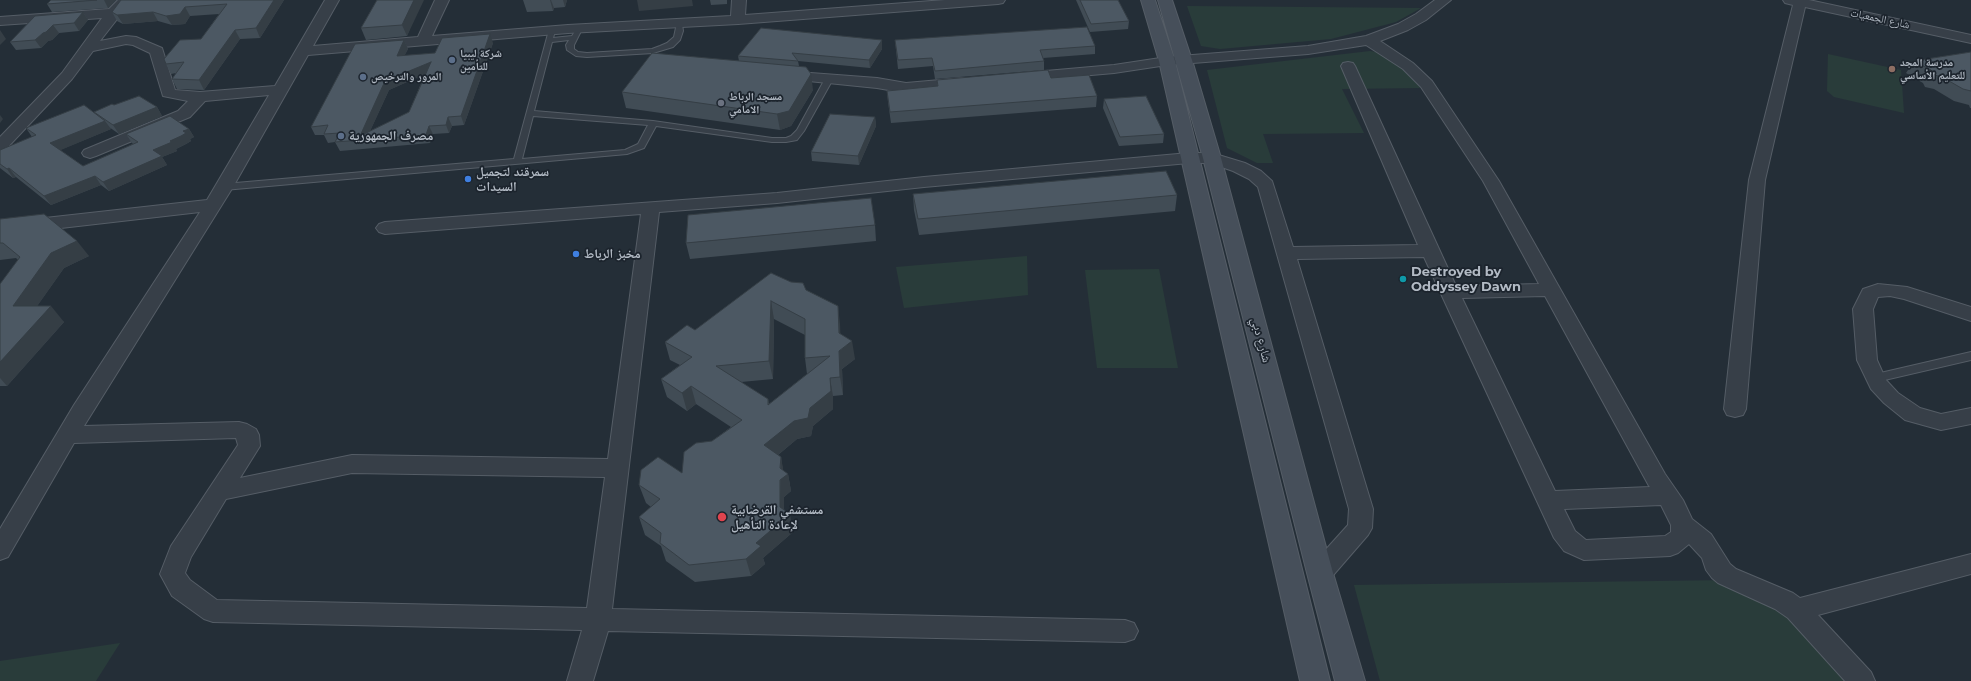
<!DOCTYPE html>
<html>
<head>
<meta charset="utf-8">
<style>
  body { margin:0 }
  canvas { display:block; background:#242e37 }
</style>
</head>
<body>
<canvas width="1971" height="681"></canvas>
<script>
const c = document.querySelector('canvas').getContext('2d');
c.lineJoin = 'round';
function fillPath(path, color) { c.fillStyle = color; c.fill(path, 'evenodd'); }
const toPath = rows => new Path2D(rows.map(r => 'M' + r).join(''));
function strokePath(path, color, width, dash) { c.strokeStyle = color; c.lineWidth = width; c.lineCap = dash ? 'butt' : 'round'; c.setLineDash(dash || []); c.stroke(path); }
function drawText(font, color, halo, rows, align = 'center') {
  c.font = font + ' Montserrat,"Noto Naskh Arabic",sans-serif'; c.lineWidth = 3.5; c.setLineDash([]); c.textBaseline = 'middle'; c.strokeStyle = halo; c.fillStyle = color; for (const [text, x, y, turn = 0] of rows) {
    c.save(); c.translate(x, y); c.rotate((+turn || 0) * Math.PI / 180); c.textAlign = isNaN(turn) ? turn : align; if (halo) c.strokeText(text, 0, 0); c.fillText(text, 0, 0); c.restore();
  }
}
const green = toPath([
  [1187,6,1421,8,1396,22,1331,39,1220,49,1201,46],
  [1370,51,1382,53,1413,76,1420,88,1342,89,1364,133,1263,134,1273,163,1257,163,1227,148,1207,70],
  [1828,54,1901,70,1904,113,1834,97,1827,91],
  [1027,256,1028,295,904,308,896,267],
  [1159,269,1178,368,1097,368,1085,270],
  [1732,580,1781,602,1853,681,1380,681,1354,585],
  [120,643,96,681,0,681,0,661]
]);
const lane = toPath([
  [677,23,682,24,683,31,680,40,673,47,653,53,587,57,576,56,567,50,566,45,569,40,552,42,534,111,653,121,772,138,786,138,791,136,797,130,826,77,832,77,833,79,804,131,797,140,786,142,772,142,656,126,644,148,627,154,224,190,220,187,224,184,514,159,549,30,555,31,553,38,572,36,577,28,581,28,582,29,574,45,574,49,578,52,587,53,652,49,660,46,667,43,674,37,677,23],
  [533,116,648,125,638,144,625,150,522,159,533,116],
  [1971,352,1971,360,1876,382,1872,381,1871,378,1872,375,1876,374,1971,352]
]);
const street = toPath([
  [118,0,132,0,100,41,126,36,136,37,162,48,175,90,200,92,275,86,325,0,339,0,313,46,418,37,435,0,449,0,432,36,568,25,731,16,732,0,746,0,745,15,945,0,1005,0,1003,3,998,4,738,24,568,33,308,55,233,187,84,426,239,422,247,424,256,429,259,435,260,446,240,478,352,455,608,459,641,214,385,234,379,232,376,228,379,224,385,222,777,193,924,177,1189,153,1212,153,1245,163,1261,171,1272,181,1293,247,1418,245,1341,66,1343,63,1348,62,1353,63,1355,66,1456,286,1539,284,1483,181,1421,87,1403,69,1366,45,1308,54,1167,65,1114,73,1023,81,1018,80,1016,77,1018,74,1023,73,1114,65,1167,57,1308,46,1366,36,1398,24,1416,14,1435,0,1451,0,1426,20,1408,30,1380,41,1413,63,1432,81,1499,181,1665,474,1683,500,1692,519,1711,534,1730,564,1736,569,1793,593,1800,598,1971,554,1971,574,1818,615,1871,672,1875,681,1845,681,1788,618,1775,609,1718,583,1712,578,1706,570,1702,558,1689,544,1678,553,1670,556,1584,560,1564,551,1554,538,1424,257,1297,259,1373,509,1372,528,1368,535,1329,580,1320,583,1311,580,1308,573,1311,566,1348,525,1349,509,1258,187,1249,179,1233,171,1210,163,1189,163,924,187,777,203,659,212,612,609,1125,620,1134,623,1138,631,1134,639,1125,642,608,631,593,681,567,681,582,630,213,622,204,619,172,596,160,574,171,546,238,445,236,438,74,443,8,557,0,560,0,529,74,405,200,212,0,235,0,223,207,200,269,95,205,101,190,117,96,156,90,158,84,156,82,153,84,150,178,111,188,101,163,96,150,53,133,45,126,44,93,51,72,79,6,149,0,151,0,137,62,73,102,18,0,25,0,17,109,9,118,0],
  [1545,296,1649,486,1650,487,1555,491,1462,298,1545,296],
  [352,473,605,477,587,608,217,600,190,580,185,573,191,557,226,499,352,473],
  [1661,505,1671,525,1671,532,1665,536,1586,540,1575,531,1564,509,1661,505],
  [1783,0,1809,0,1971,35,1971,43,1805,7,1765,180,1746,409,1743,415,1735,417,1727,415,1724,409,1749,180,1793,5,1785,3,1783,0],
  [784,71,877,78,906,83,963,78,968,80,971,83,968,86,963,88,906,93,877,88,779,78,777,75,779,72,784,71],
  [1878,284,1907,287,1971,307,1971,321,1904,299,1890,296,1878,297,1873,309,1877,360,1886,380,1898,393,1920,408,1941,414,1971,408,1971,424,1941,430,1905,420,1884,403,1871,389,1857,360,1853,309,1863,289,1878,284]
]);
const secondary = toPath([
  [1141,0,1155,0,1175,61,1330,681,1300,681,1159,61,1141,0],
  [1158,0,1172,0,1192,60,1221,158,1333,573,1365,681,1335,681,1307,573,1203,158,1158,0]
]);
const wall = toPath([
  [97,0,116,0,108,8,52,12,47,4],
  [121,0,284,0,260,38,240,39,204,90,177,89,172,79,176,73,171,74,166,64,201,39,219,14,190,16,185,24,172,25,158,21,123,24,117,21,112,12],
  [377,0,411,26,407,36,366,40,361,28],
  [523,0,567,0,565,7,554,8,553,11,527,12],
  [710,0,727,0,727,4,711,5],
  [1076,0,1118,0,1129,21,1128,29,1090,32],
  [83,12,88,20,79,31,59,33,52,40,48,41,41,48,16,50,10,42],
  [761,28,882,49,870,68,798,61,799,66,813,90,791,126,780,130,626,108,622,92,739,61,738,56],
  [404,40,408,49,404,56,435,53,493,43,464,125,452,126,449,133,433,134,430,143,340,151,335,142,328,143,324,135,315,135,311,127],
  [425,74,409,112,370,131,389,90],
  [895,40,1095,46,1095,54,1043,58,1044,61,1044,70,935,79,933,66,898,69],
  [1971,52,1971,108,1970,108,1969,105,1954,101,1934,89,1925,87,1923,83,1906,73,1914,61],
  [1051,78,1097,96,1096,107,891,123,888,102,887,91,937,86,937,80],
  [1104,99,1164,134,1163,143,1119,146,1103,108],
  [114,105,157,107,162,116,119,134,109,127,111,129,60,150,83,166,133,144,132,143,126,134,189,129,194,137,190,139,191,141,186,144,176,149,177,151,162,157,167,165,109,191,101,185,51,205,16,177,13,178,0,168,0,150,32,137,26,128,95,113,94,112],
  [875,117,876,126,859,165,812,161,811,152],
  [913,194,1177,195,1175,211,919,235,914,210],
  [0,219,89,256,64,268,37,306,64,322,7,386,0,386,0,284,18,260,16,258,0,260],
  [875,225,876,241,690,259,686,243],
  [771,273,806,290,840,324,840,334,855,359,842,369,843,395,833,396,833,409,813,426,811,436,797,439,778,455,781,457,783,471,788,474,791,491,784,497,784,510,793,532,763,558,765,564,751,576,695,582,666,561,661,546,645,535,639,517,651,507,646,503,639,485,682,473,712,441,731,427,696,404,687,411,667,397,661,379,680,365,670,360,665,342,695,330],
  [774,319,805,335,805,358,807,374,769,404,768,399,741,382,773,379]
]);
const shadedWall = toPath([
  [104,0,116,0,108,8],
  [274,0,284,0,260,38,256,28],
  [414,0,424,0,407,36,402,25],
  [550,0,551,0,554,8,553,11],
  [563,0,567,0,565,7],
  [637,0,692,0,693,6,639,11],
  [185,7,190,16,185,24,172,25,166,16],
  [83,12,88,20,79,31,74,23],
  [153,12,158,21,123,24,117,15],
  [53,25,59,33,52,40,48,41,41,48,35,40],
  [0,30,6,39,0,45],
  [235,30,240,39,204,90,199,80],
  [490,34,493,43,464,125,461,116],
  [404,40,408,49,400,65,397,56],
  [882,40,882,49,870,68,869,60],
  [431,62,434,70,389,90,366,140,360,136,385,81],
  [811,74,813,90,791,126,780,130,777,114],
  [157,107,162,116,119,134,113,125],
  [0,115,3,119,0,123],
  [448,117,452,126,449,133,446,125],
  [875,117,876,126,859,165,858,156],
  [105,121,111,129,56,152,50,143],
  [429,126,433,134,430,143,426,135],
  [189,129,194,137,190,139,191,141,186,144,176,149,177,151,162,157,167,165,109,191,103,182,153,150,170,141,183,131],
  [9,168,16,177,13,178,7,169],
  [95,176,101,185,51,205,44,196],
  [77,241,89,256,64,268,26,322,13,306,51,253],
  [771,301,774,319,773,379,769,361],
  [51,306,64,322,7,386,0,378,0,362],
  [838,306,840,324,841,350,852,341,855,359,842,369,843,395,840,377],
  [830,378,833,396,833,409,813,426,811,436,797,439,768,463,764,445,810,408],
  [691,386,696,404,687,411,682,393],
  [781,457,784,475,788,474,791,491,784,497,784,519,790,514,793,532,763,558,765,564,751,576,746,559,780,507]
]);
const building = toPath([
  [51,0,97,0,47,4,51,0],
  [121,0,274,0,256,28,235,30,199,80,172,79,184,62,166,64,164,59,180,40,201,39,227,4,185,7,180,14,166,16,153,12,117,15,112,12,121,0],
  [377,0,414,0,402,25,361,28,377,0],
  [1080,0,1118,0,1129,21,1091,24,1080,0],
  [83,12,74,23,53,25,46,32,43,33,35,40,10,42,35,16,83,12],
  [1087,27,1095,46,1040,50,1044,61,935,71,932,58,898,60,895,40,1087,27],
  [761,28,882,40,869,60,792,53,798,61,738,56,761,28],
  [490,34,461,116,448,117,446,125,429,126,426,135,335,142,340,133,324,134,328,125,311,127,355,44,404,40,397,56,435,53,442,38,490,34],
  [431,62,409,112,360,136,385,81,431,62],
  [1971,52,1971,91,1963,89,1942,77,1934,75,1931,70,1914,61,1971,52],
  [652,53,806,67,811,74,789,111,777,114,622,92,652,53],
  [1048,70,1051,78,1089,75,1097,96,890,112,887,91,938,86,937,80,1048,70],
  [139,96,157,107,113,125,94,112,112,104,114,105,139,96],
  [1146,96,1164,134,1120,137,1104,99,1146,96],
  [84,105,105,121,50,143,83,166,138,142,126,134,170,116,189,129,183,131,186,133,181,136,170,141,172,142,153,150,162,156,103,182,95,176,44,196,9,168,7,169,0,164,0,150,36,135,26,128,84,105],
  [830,114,875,117,858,156,811,152,830,114],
  [1166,171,1177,195,918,219,913,194,1166,171],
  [871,198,875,225,686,243,688,215,871,198],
  [44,214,77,241,51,253,13,306,51,306,0,362,0,284,20,257,3,243,0,243,0,219,44,214],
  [771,273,791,282,803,283,806,290,838,306,839,333,852,341,839,351,840,377,830,378,831,391,810,408,808,418,794,421,764,445,781,457,780,468,788,474,780,480,780,507,790,514,756,543,761,546,746,559,689,565,660,543,661,533,639,517,660,499,639,485,641,470,658,457,682,473,684,452,696,443,712,441,742,420,691,386,682,393,661,379,692,357,665,342,687,325,695,330,771,273],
  [771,301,805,319,805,358,830,356,768,405,768,399,716,366,769,361,771,301]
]);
const markers = [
  [452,60,4,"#5c6f8a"],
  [1892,69,4,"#8d6e63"],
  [363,77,4,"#5c6f8a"],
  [721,103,4,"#6b7280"],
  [341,136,4,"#5c6f8a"],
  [468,179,4,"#3f7fe0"],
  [576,254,4,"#3f7fe0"],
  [1403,279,4,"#0f9aa8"],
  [722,517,5,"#e0444e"]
];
const farStreetnames = [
  ["شارع الجمعيات",1880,19,12]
];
const farPoinames = [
  ["شركة ليبيا",460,54],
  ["للتأمين",460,67],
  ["مدرسة المجد",1900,63],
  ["للتعليم الأساسي",1900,76],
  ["المرور والترخيص",371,77],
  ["مسجد الرباط",729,97],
  ["الامامي",729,110]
];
const poiNames = [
  ["مصرف الجمهورية",349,136],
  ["سمرقند لتجميل",476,172],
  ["السيدات",476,187],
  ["مخبز الرباط",584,254],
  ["Destroyed by",1411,272],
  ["Oddyssey Dawn",1411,287],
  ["مستشفي القرضابية",731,510],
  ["لإعادة التأهيل",731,525]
];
const streetNames = [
  ["شارع دبي",1261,340,75]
];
fillPath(green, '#293c3a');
strokePath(lane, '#555d66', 2);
strokePath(street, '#555d66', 2);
strokePath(secondary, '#555d66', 2);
fillPath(lane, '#373f48');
fillPath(street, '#373f48');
fillPath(secondary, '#464f5a');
fillPath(wall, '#414c55');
fillPath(shadedWall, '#353e45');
fillPath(building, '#4c5863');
strokePath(building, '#353e45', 1);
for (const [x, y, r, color] of markers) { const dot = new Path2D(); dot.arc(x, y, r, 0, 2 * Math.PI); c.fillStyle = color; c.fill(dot); strokePath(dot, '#1c242d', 1.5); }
drawText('11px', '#b2bac4', '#1c242d', farStreetnames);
drawText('bold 11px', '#b2bac4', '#1c242d', farPoinames, 'left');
drawText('bold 13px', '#b2bac4', '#1c242d', poiNames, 'left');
drawText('13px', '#b2bac4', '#1c242d', streetNames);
</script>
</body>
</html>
